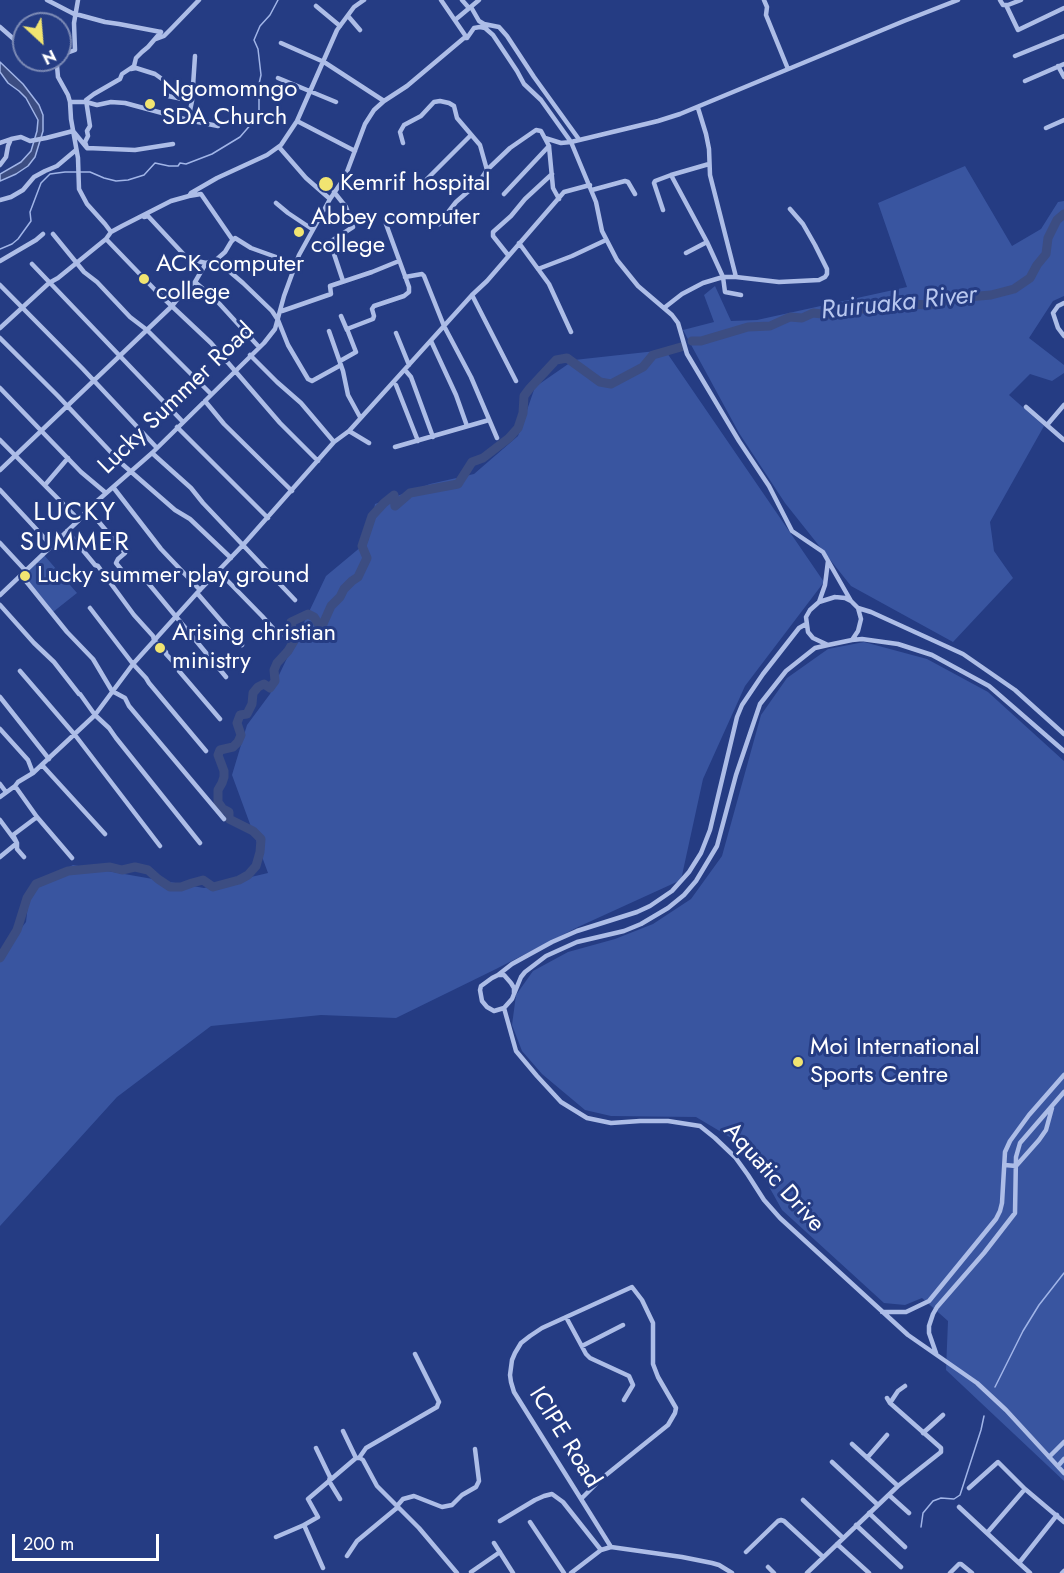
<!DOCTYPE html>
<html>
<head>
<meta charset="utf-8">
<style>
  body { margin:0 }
  #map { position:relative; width:1064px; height:1573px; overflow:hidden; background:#253c83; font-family:Jost,sans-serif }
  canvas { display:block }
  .north { position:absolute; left:12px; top:12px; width:60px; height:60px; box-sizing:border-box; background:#253c83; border:2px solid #7c8ab5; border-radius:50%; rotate:154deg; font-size:16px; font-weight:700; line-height:24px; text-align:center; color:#fff }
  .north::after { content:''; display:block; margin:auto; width:21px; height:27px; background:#f1e471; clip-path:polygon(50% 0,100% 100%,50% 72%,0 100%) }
  .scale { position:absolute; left:12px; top:1534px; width:147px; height:27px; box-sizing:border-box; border:3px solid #fff; border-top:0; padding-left:8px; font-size:18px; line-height:21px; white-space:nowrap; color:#fff; -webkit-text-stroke:4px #253c83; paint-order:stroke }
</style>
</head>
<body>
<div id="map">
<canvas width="1064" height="1573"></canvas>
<div class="north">N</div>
<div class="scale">200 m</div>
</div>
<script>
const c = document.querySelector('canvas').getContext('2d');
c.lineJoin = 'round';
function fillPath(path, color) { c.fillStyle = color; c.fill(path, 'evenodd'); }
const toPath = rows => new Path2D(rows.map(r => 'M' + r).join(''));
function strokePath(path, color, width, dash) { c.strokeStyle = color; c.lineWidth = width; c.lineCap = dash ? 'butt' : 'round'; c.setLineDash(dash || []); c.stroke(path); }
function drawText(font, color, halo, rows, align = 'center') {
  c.font = font + ' Jost,sans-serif'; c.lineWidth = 6; c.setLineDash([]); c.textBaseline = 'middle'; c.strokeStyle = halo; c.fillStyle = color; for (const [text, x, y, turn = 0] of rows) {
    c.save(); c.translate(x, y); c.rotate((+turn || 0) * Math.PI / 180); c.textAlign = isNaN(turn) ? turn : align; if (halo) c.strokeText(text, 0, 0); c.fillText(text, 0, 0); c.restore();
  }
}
const green = toPath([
  [965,166,1012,246,1041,229,1058,202,1064,201,1064,296,1053,301,1029,338,1064,365,1064,373,1052,381,1030,374,1009,395,1044,426,990,522,994,551,1013,578,953,642,851,586,785,503,739,433,683,330,714,322,704,295,715,286,731,321,757,320,907,287,878,203],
  [665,350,824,582,745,686,703,779,681,880,578,927,496,969,396,1018,321,1015,211,1026,117,1097,0,1226,0,956,26,922,30,887,73,865,204,888,268,873,232,775,247,725,270,694,326,576,368,541,375,504,430,484,474,474,518,436,535,387,574,360],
  [44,555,77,593,53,612,22,576],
  [864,642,927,659,988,692,1064,761,1064,1481,946,1370,948,1321,922,1298,905,1305,884,1303,782,1210,762,1174,733,1139,696,1117,611,1116,585,1110,542,1074,522,1051,512,1025,516,995,533,971,568,952,615,939,653,924,691,899,722,856,761,715,787,678,828,649]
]);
const water = toPath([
  [0,62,23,84,39,105,43,115,43,131,35,157,28,166,16,174,0,181,0,174,21,162,31,151,37,131,38,120,26,98,19,91,8,83,0,72,0,62]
]);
const stream = toPath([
  [0,249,12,244,18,239,31,221,30,212,41,183,50,174,65,172,90,172,104,178,116,181,128,180,144,175,155,163,169,166,178,166,180,163,186,164,212,154,240,137,259,115,259,84,261,75,258,49,254,40,260,26,270,15,278,0],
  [995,1387,1023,1331,1039,1305,1064,1273],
  [921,1527,923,1513,933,1501,941,1498,954,1499,960,1495,981,1430,984,1416]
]);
const river = toPath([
  [692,341,701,341,748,327,770,326,790,317,802,318,813,313,832,315,852,309,869,309,909,304,930,305,956,298,991,295,1014,289,1030,278,1037,265,1046,254,1048,238,1057,220,1064,214],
  [0,958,17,930,27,898,36,884,68,871,110,867,122,870,135,867,148,870,158,879,170,887,181,887,192,883,203,880,213,887,239,880,248,875,256,866,260,852,261,839,253,831,229,819,229,812,223,809,218,802,218,790,222,783,224,777,224,771,218,755,220,750,233,747,238,742,241,735,237,723,240,715,247,714,252,704,253,693,258,687,264,684,270,688,275,681,274,670,277,663,288,651,294,641,291,622,308,614,314,617,319,625,323,624,331,606,340,597,344,589,352,581,358,577,367,558,362,546,372,516,384,503,394,495,395,506,410,493,458,484,472,462,483,458,509,438,518,428,523,413,524,396,530,388,556,360,567,358,600,382,611,384,643,367,653,355,681,347]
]);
const minor = toPath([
  [47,0,76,15,72,13,105,22,119,24,161,32],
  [441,0,467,38],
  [462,0,469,8],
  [764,0,767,7,766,15,788,69],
  [1000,0,1003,5,1008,5,1021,0],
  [1006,5,1018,30,1064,8],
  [316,6,340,26],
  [471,7,479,21,484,24,499,27,507,36,534,77,578,138],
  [348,16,360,30],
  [455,20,479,0],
  [0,27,24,48],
  [281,43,324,62,384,101],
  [1015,56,1064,36],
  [60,58,64,54,75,50,74,23,78,0],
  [57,60,53,63,57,66,58,77,68,95,70,102,71,119,78,158,79,189,87,204,105,224,111,232],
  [1058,66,1064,77],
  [131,69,136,68,155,74,169,84,166,92,168,96,192,101],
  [278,78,336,102],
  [1025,81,1064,64],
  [70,102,86,102,97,105,111,102,125,103,188,120,192,101,195,56],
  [698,108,706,134,709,149,710,175,736,277],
  [188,120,218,126],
  [297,121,355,151],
  [1046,128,1064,120],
  [545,138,561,143,571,142,658,121,680,114,904,21,958,0],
  [0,143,11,139,21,137,30,141,46,138,73,131,87,148,85,142,88,136,87,131,90,126,86,100,94,94,120,79,122,74,134,66,136,58,142,52,148,47,161,32,156,39,164,36,170,30,199,0],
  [403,143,400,132,404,125,421,116,434,102,440,101,449,103,454,106,457,118,480,145,487,170],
  [279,147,306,178,330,199],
  [87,148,135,150,173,144],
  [709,164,671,175,707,242,723,277,725,292,741,295],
  [0,165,6,157,8,146,11,139],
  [418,188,471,135],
  [592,190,625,181,628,182,635,194],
  [334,192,346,207,353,227,330,242,343,281],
  [504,194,549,146],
  [189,196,201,194,232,239],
  [0,200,11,197,23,190,34,177,45,171,57,166,76,150],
  [276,203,288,213,312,229],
  [663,210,654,183,655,181,671,175],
  [144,217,148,216,188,259,206,263],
  [439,224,456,202,479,182,487,170,510,148,536,130,541,131,549,146,553,188,559,199],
  [53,234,84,272,97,282,130,317,147,330,211,394],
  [519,243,549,284,571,332],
  [686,253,707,242],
  [508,255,493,236,493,232,511,216,525,199,552,174],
  [216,260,243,283,272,311,278,320,288,345,308,379,312,381,341,365],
  [0,261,36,240,43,234],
  [32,264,183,422],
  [538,269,572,256,606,240],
  [405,277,422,274,424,276,444,326,471,377,497,438],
  [195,282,216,300,259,347],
  [0,285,82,368,157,448],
  [472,295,516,381],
  [1064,303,1058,306,1053,313,1058,328,1064,336],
  [664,308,682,294,703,283,723,277,736,277,779,282,819,280,825,277,827,274,827,269,815,245,803,224,790,209],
  [282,311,331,294,330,286,372,272,399,261],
  [341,316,347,330],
  [0,328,49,283,58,278,106,239],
  [329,331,343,371,348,395,360,417],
  [396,333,409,365],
  [0,338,58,396,121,463,175,510,190,519,231,558],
  [431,341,456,395,467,426],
  [250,355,277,382,301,403,334,442],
  [340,361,356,352,347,329,373,319,374,316,372,309,374,306,404,296,409,292,409,287,386,224],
  [405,370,411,377,433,437],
  [396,385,418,441],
  [0,388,81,472,106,493],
  [205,401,224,424,292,491],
  [1026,407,1064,440],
  [1047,425,1064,405],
  [177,427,268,518],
  [349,431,369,443],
  [0,440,79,520],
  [395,447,489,420],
  [152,453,191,488,203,503,295,600],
  [318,461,280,423,211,343,160,295,106,239,111,232,122,226,171,201,189,196,191,193,217,178,267,155,281,145,297,121,337,30,354,7,364,0],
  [0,470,172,306,186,288,195,282,206,263,216,260,225,252,231,242,235,238,251,248,290,262,294,266],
  [45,485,68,458],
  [113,487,161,549,200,590],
  [0,490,51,545],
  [88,509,125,553,118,559,116,563,129,579,137,572,139,572,226,677],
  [67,531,95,565,98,566,134,615,153,636,154,640,166,652,166,654,178,667,179,671,220,719],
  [0,543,25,570],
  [218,571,262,616,280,636],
  [21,575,67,632,93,659,112,691,125,698,129,706,224,819],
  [197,593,242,645],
  [0,595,79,520,88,509,152,453,264,343,275,329,284,296,299,255,330,199,345,177,365,124,374,110,384,101,407,86,464,38,467,38,474,28,480,27,485,28,493,35,517,71,524,84,541,100,571,142,596,202,602,231,617,260,638,286,672,315,678,323,687,354,739,441,769,486,792,531,823,552,851,601],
  [835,597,845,598,851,601,858,608,861,619,858,631,852,640,828,645,813,638,808,632,806,617,810,610,819,602,835,597],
  [819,602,825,585,828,561],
  [0,605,34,643,54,662,79,694,80,694,95,715,109,728,116,738,200,843],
  [90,608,133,664],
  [858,608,871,612,963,654,1015,690,1064,734],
  [852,640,862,639,898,644,932,655,989,686,1064,751],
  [133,664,146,678,149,683,206,751],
  [20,671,75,735,160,846],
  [0,697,49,759],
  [0,729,28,760,33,773],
  [42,765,105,834],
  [0,784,6,792],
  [15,786,37,817,72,858],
  [0,797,15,786,18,782,33,773,95,715,133,664,197,593,243,545,334,442,349,431,472,295,487,281,564,192,590,185],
  [0,820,17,843,17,849,24,857],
  [0,857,17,843,13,835,37,817],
  [498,975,512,964,552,942,577,931,637,912,650,906,672,891,689,872,701,853,710,830,737,717,742,705,763,674,799,628,806,624],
  [514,994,514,988,511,983,504,975,498,975,492,978,481,986,480,990,482,1001,487,1007,494,1011,504,1008,512,999,514,994,521,977,525,972,546,956,577,942,624,931,641,924,668,908,684,895,696,881,717,846,736,775,760,704,786,671,815,648,828,645],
  [504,1008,516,1051,537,1076,561,1102,587,1118,611,1123,640,1121,668,1121,700,1126,715,1138,735,1157,748,1175,764,1200,780,1218,908,1335,977,1383,1006,1410,1064,1473],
  [1005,1165,1016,1166,1039,1140,1046,1130,1052,1108],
  [882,1312,906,1312,929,1301,996,1219,1000,1211,1002,1203,1005,1152,1010,1141,1029,1115,1064,1075],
  [566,1317,586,1354,590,1358,629,1376,633,1385,624,1400],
  [582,1346,623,1325],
  [936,1353,929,1333,929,1326,933,1314,937,1307,984,1253,1015,1213,1016,1157,1020,1143,1064,1092],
  [890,1403,898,1391,905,1386],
  [343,1431,356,1458],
  [923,1433,943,1415],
  [852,1444,898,1486],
  [316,1448,330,1477,329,1481,340,1499],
  [1049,1457,1064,1442],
  [359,1458,366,1448,437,1407,438,1404,439,1402,415,1354],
  [867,1458,887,1435],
  [832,1462,878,1505],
  [1058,1466,1064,1459],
  [969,1488,998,1462,1025,1489,1064,1522],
  [889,1495,909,1513],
  [581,1499,601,1479,668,1425,675,1413,676,1408,658,1377,653,1364,653,1323,642,1300,632,1287,542,1328,530,1336,521,1343,515,1353,512,1360,510,1375,511,1382,514,1392,581,1499,611,1547,682,1557,712,1563,719,1565,732,1573],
  [803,1500,843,1538],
  [397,1506,403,1499,414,1496,442,1507,452,1505,462,1495,476,1487,479,1481,475,1449],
  [959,1507,1019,1563],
  [869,1513,905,1547],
  [500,1521,535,1500,544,1496,552,1494,563,1502,601,1550],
  [530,1522,564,1573],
  [856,1525,901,1567],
  [987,1533,1025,1489],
  [276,1537,304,1525],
  [494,1543,513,1573],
  [837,1544,869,1573],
  [746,1552,778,1521,781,1520,784,1521,823,1557],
  [347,1556,357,1541,398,1507],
  [768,1567,774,1573],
  [323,1568,304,1525,318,1517,308,1499,356,1458,360,1458,363,1460,377,1486,419,1528,457,1573],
  [471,1572,500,1552],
  [571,1573,601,1550,611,1547],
  [807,1573,898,1486,941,1452,941,1448,890,1403,887,1398],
  [950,1573,959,1564,961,1564,972,1573],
  [1030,1573,1019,1563,1057,1515],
  [1062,1573,1064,1571]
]);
const markers = [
  [150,104,6,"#f1e471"],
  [326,184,8,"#f1e471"],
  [299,232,6,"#f1e471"],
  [144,279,6,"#f1e471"],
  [25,576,6,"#f1e471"],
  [160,648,6,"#f1e471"],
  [798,1062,6,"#f1e471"]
];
const poiNames = [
  ["Ngomomngo",162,90],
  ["SDA Church",162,118],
  ["Kemrif hospital",340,184],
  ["Abbey computer",311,218],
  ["college",311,246],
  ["ACK computer",156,265],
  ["college",156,293],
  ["Lucky summer play ground",37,576],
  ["Arising christian",172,634],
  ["ministry",172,662],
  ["Moi International",810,1048],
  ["Sports Centre",810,1076]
];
const streetNames = [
  ["Lucky Summer Road",177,399,-44],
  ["Aquatic Drive",773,1178,48],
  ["ICIPE Road",564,1438,58]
];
const waterNames = [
  ["Ruiruaka River",899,304,-6]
];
const neighbourhoodNames = [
  ["LUCKY",75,514],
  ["SUMMER",75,544]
];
fillPath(green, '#3955a0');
fillPath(water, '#3c4d82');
strokePath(water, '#a1b5e8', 1.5);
strokePath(stream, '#a1b5e8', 1.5);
strokePath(river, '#3c4d82', 9);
strokePath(minor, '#adbde7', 4.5);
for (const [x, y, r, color] of markers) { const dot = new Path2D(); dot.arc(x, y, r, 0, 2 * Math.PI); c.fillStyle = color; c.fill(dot); strokePath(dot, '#253c83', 2); }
drawText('24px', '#fff', '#253c83', poiNames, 'left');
drawText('24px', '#fff', '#253c83', streetNames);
drawText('italic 26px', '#b8c7ef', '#253c83', waterNames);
c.letterSpacing = '1.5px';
drawText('26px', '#fff', '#253c83', neighbourhoodNames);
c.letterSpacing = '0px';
</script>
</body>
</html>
